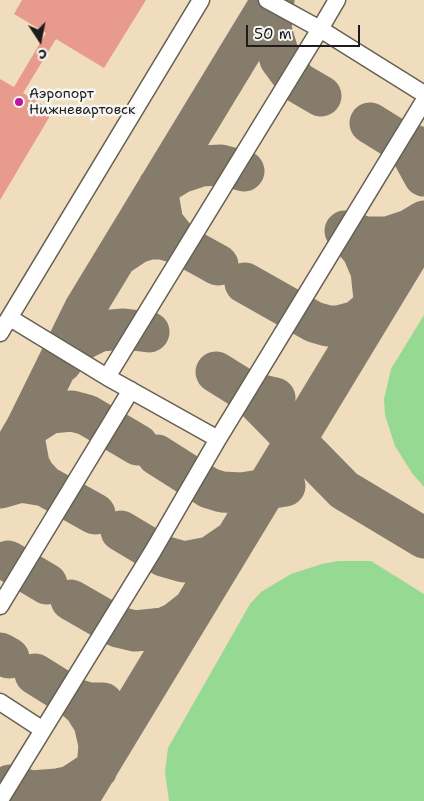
<!DOCTYPE html>
<html>
<head>
<meta charset="utf-8">
<style>
  body { margin:0 }
  #map { position:relative; width:424px; height:801px; overflow:hidden; background:#f0ddbd; font-family:"Shantell Sans",sans-serif }
  canvas { display:block }
  .north { position:absolute; left:15px; top:15px; width:50px; height:50px; -webkit-text-stroke:4px #f6f6f2; paint-order:stroke; rotate:169deg; font-size:14px; font-weight:700; line-height:20px; text-align:center; color:#1c1c1c }
  .north::after { content:''; display:block; margin:auto; width:18px; height:22px; background:#1c1c1c; clip-path:polygon(50% 0,100% 100%,50% 72%,0 100%) }
  .scale { position:absolute; left:246px; top:25px; width:114px; height:22px; box-sizing:border-box; border:2px solid #1c1c1c; border-top:0; padding-left:6px; font-size:15px; line-height:18px; white-space:nowrap; color:#1c1c1c; -webkit-text-stroke:4px #f6f6f2; paint-order:stroke }
</style>
</head>
<body>
<div id="map">
<canvas width="424" height="801"></canvas>
<div class="north">С</div>
<div class="scale">50 m</div>
</div>
<script>
const c = document.querySelector('canvas').getContext('2d');
c.lineJoin = 'round';
function fillPath(path, color) { c.fillStyle = color; c.fill(path, 'evenodd'); }
const toPath = rows => new Path2D(rows.map(r => 'M' + r).join(''));
function strokePath(path, color, width, dash) { c.strokeStyle = color; c.lineWidth = width; c.lineCap = dash ? 'butt' : 'round'; c.setLineDash(dash || []); c.stroke(path); }
function drawText(font, color, halo, rows, align = 'center') {
  c.font = font + ' "Shantell Sans",sans-serif'; c.lineWidth = 5; c.setLineDash([]); c.textBaseline = 'middle'; c.strokeStyle = halo; c.fillStyle = color; for (const [text, x, y, turn = 0] of rows) {
    c.save(); c.translate(x, y); c.rotate((+turn || 0) * Math.PI / 180); c.textAlign = isNaN(turn) ? turn : align; if (halo) c.strokeText(text, 0, 0); c.fillText(text, 0, 0); c.restore();
  }
}
const green = toPath([
  [424,315,424,487,412,473,395,446,385,415,384,399,391,369],
  [338,561,371,561,424,594,424,801,169,801,165,772,168,748,250,604,261,592,291,574,322,564]
]);
const taxiway = toPath([
  [274,0,271,29,280,59,297,82,321,96],
  [370,123,399,141],
  [424,148,399,141,412,154,424,176],
  [180,244,218,265],
  [116,257,137,243,150,239,162,239,180,244,163,223,159,200,159,186,180,173,201,166,221,165,244,171],
  [245,283,314,322,328,326,338,326,357,321,378,303],
  [369,318,374,299,371,271,362,250,345,231,366,237,388,237,409,230,424,221],
  [62,362,62,358,80,341,100,331,124,329,149,332],
  [216,372,248,392,275,398],
  [248,392,344,490,424,538],
  [157,455,209,488,222,492,242,493,285,486],
  [0,472,26,428,84,310,272,0],
  [45,486,95,514],
  [0,488,21,482,45,486,34,474,29,464,25,442,26,428,50,413,72,411,87,415,138,445],
  [121,531,163,556,184,562,210,557,235,540],
  [8,561,47,584],
  [71,600,118,627,135,631,164,628,175,623,194,608],
  [0,653,9,658],
  [35,674,75,699,89,703,103,703],
  [10,785,32,791,57,789,71,786,97,769,99,745,94,723,84,707,75,699],
  [77,801,424,228]
]);
const building = toPath([
  [22,0,146,0,104,68,56,39,23,93,53,111,0,200,0,79,14,87,46,33,14,14]
]);
const minor = toPath([
  [267,0,320,29,337,0],
  [0,333,201,0],
  [107,377,320,29,424,94],
  [218,439,424,101],
  [0,606,131,390],
  [0,702,43,730],
  [0,800,153,551,218,439,107,377,10,318]
]);
const markers = [
  [19,102,5,"#b5179e"]
];
const poiNames = [
  ["Аэропорт",29,94],
  ["Нижневартовск",29,110]
];
fillPath(green, '#95d992');
strokePath(taxiway, '#867c6c', 41);
fillPath(building, '#e89b8d');
strokePath(minor, '#666054', 19);
strokePath(minor, '#fff', 16);
for (const [x, y, r, color] of markers) { const dot = new Path2D(); dot.arc(x, y, r, 0, 2 * Math.PI); c.fillStyle = color; c.fill(dot); strokePath(dot, '#f6f6f2', 2); }
drawText('14px', '#1c1c1c', '#f6f6f2', poiNames, 'left');
</script>
</body>
</html>
